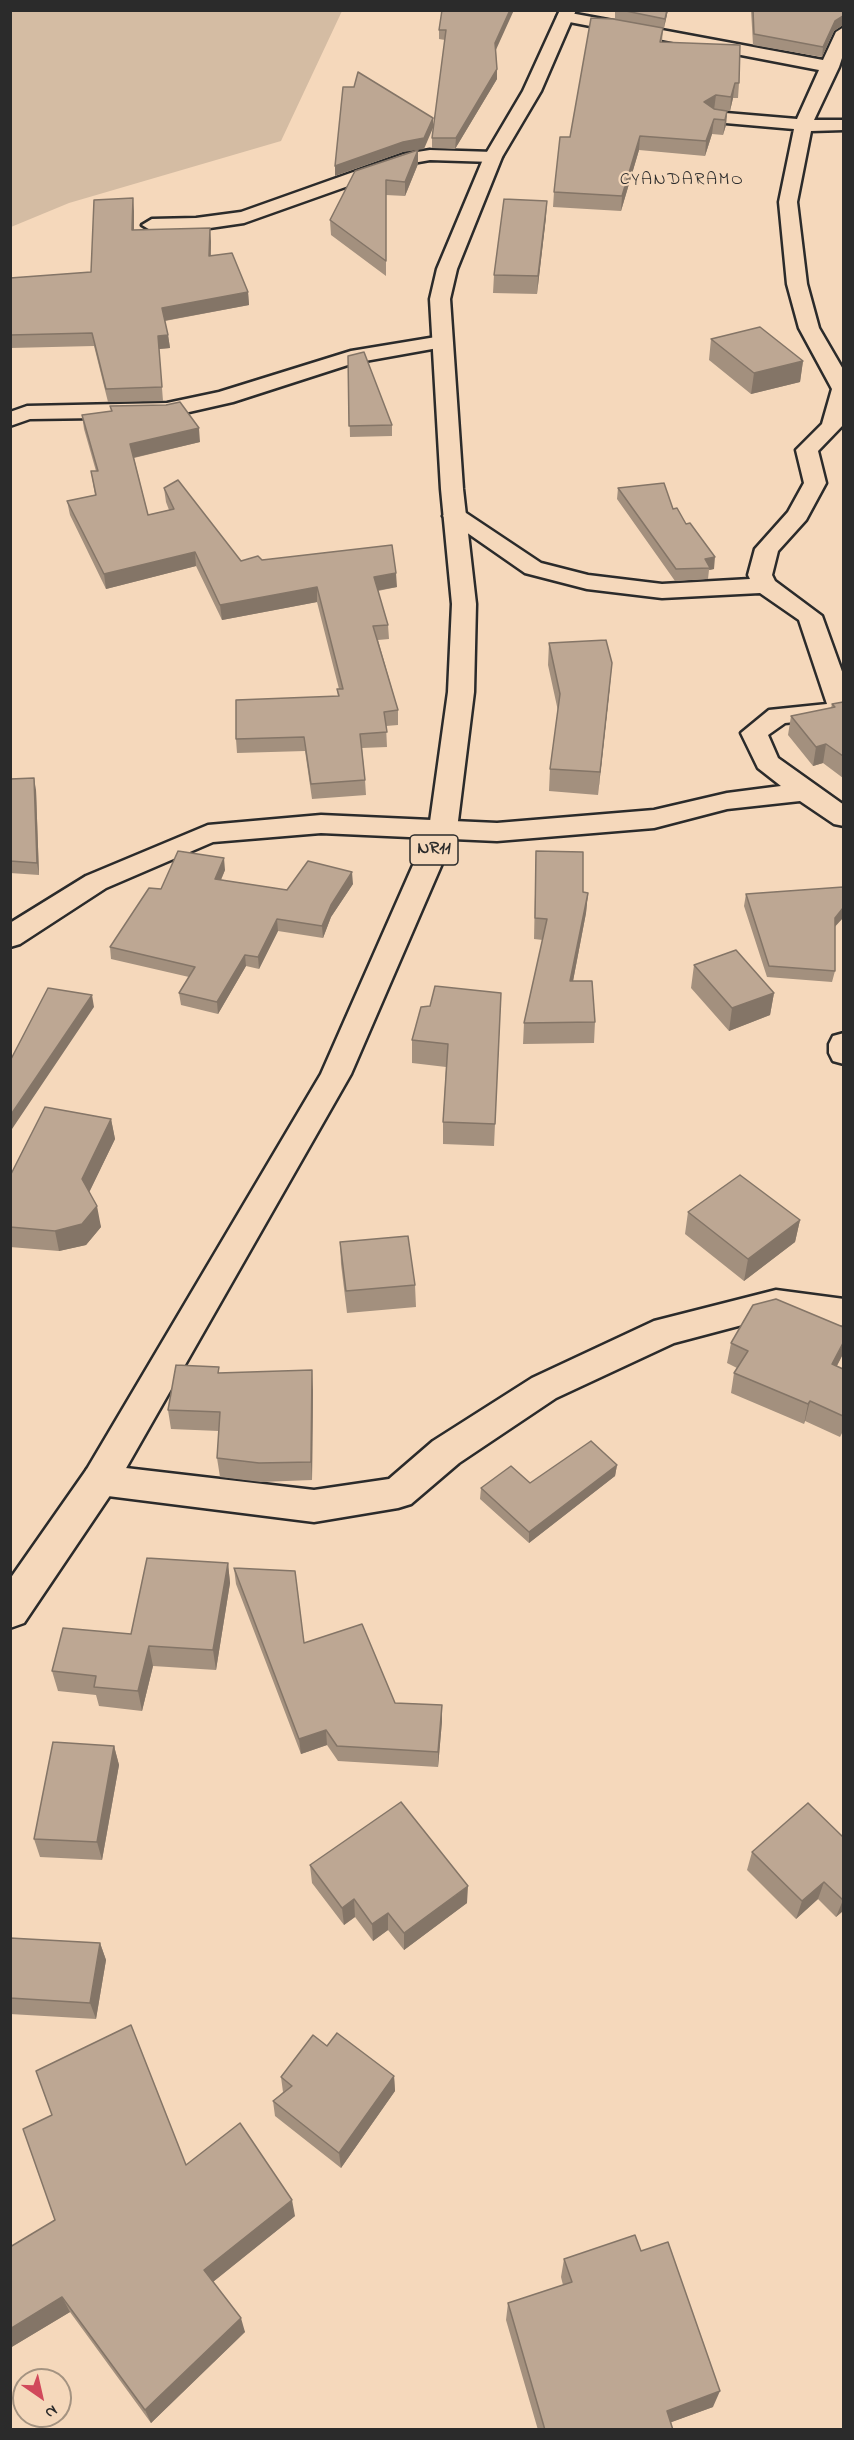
<!DOCTYPE html>
<html>
<head>
<meta charset="utf-8">
<style>
  body { margin:0 }
  #map { position:relative; width:854px; height:2440px; overflow:hidden; background:#f5d8bb; font-family:"Indie Flower",sans-serif }
  canvas { display:block }
  .frame { position:absolute; inset:0; border:12px solid #2b2b2b; pointer-events:none }
  .north { position:absolute; left:12px; top:2368px; width:60px; height:60px; box-sizing:border-box; background:#f5d8bb; border:2px solid #a49381; border-radius:50%; rotate:146deg; font-size:16px; font-weight:700; line-height:24px; text-align:center; color:#2b2b2b }
  .north::after { content:''; display:block; margin:auto; width:21px; height:27px; background:#d1495b; clip-path:polygon(50% 0,100% 100%,50% 72%,0 100%) }
</style>
</head>
<body>
<div id="map">
<canvas width="854" height="2440"></canvas>
<div class="frame"></div>
<div class="north">N</div>
</div>
<script>
const c = document.querySelector('canvas').getContext('2d');
c.lineJoin = 'round';
function fillPath(path, color) { c.fillStyle = color; c.fill(path, 'evenodd'); }
const toPath = rows => new Path2D(rows.map(r => 'M' + r).join(''));
function strokePath(path, color, width, dash) { c.strokeStyle = color; c.lineWidth = width; c.lineCap = dash ? 'butt' : 'round'; c.setLineDash(dash || []); c.stroke(path); }
function drawText(font, color, halo, rows, align = 'center') {
  c.font = font + ' "Indie Flower",sans-serif'; c.lineWidth = 4.5; c.setLineDash([]); c.textBaseline = 'middle'; c.strokeStyle = halo; c.fillStyle = color; for (const [text, x, y, turn = 0] of rows) {
    c.save(); c.translate(x, y); c.rotate((+turn || 0) * Math.PI / 180); c.textAlign = isNaN(turn) ? turn : align; if (halo) c.strokeText(text, 0, 0); c.fillText(text, 0, 0); c.restore();
  }
}
const green = toPath([
  [11,10,342,10,342,11,281,141,69,203,11,227]
]);
const street = toPath([
  [565,12,823,60,836,32,844,27,844,52,839,67,814,120,844,120,844,130,811,131,797,202,807,284,819,328,844,371,844,424,818,451,826,483,806,520,778,551,772,575,775,581,822,616,844,677,844,717,785,723,768,735,778,758,844,805,844,826,834,824,800,801,727,809,654,828,497,841,321,833,213,842,106,888,20,944,10,947,10,923,86,876,208,825,321,815,497,823,654,810,727,793,781,786,758,768,741,733,769,710,827,704,799,620,760,593,662,598,587,589,525,573,443,516,447,511,455,509,463,511,541,563,588,575,662,584,750,579,748,575,755,549,788,512,804,483,796,450,822,424,832,389,799,328,787,284,779,202,794,129,714,122,705,117,714,112,797,119,819,70,559,20,557,17,559,14,565,12],
  [430,150,493,152,502,157,493,162,430,160,413,163,244,223,196,230,152,231,142,225,152,219,196,218,241,212,404,154,430,150],
  [442,336,449,338,452,342,449,346,354,363,233,402,167,417,30,419,10,426,10,412,27,406,167,403,219,392,351,351,442,336],
  [844,1033,844,1064,833,1061,829,1053,829,1044,833,1036,844,1033],
  [776,1290,844,1299,844,1326,776,1316,674,1343,556,1398,459,1463,411,1504,398,1508,314,1522,100,1495,87,1491,82,1480,87,1469,100,1465,314,1490,389,1479,433,1441,532,1378,654,1321,776,1290]
]);
const highway = toPath([
  [560,10,576,10,541,91,502,157,457,269,450,299,463,489,476,604,474,692,457,829,351,1074,113,1491,24,1623,10,1628,10,1579,87,1469,321,1074,429,829,448,692,452,604,441,489,430,299,437,269,484,157,523,91,560,10]
]);
const wall = toPath([
  [442,10,496,51,497,79,455,149,432,148,432,138,445,40,439,39,439,30],
  [615,10,668,10,664,28,622,20,663,28,662,42,739,83,738,98,733,98,730,111,727,111,726,125,723,135,712,134,705,156,639,150,621,211,553,207,554,192,570,137,615,19],
  [751,10,843,10,843,25,834,31,822,57,753,45],
  [418,164,405,196,386,195,386,276,331,235,330,220,355,171],
  [134,211,134,230,211,241,211,256,248,292,249,305,165,321,168,335,170,348,159,349,163,401,108,402,94,346,10,348,10,278,91,272],
  [546,217,537,294,493,293,494,275],
  [711,339,803,361,800,382,751,394,709,360],
  [348,356,392,425,392,436,350,437],
  [110,406,200,442,134,458,148,515,169,510,166,502,164,488,241,561,262,560,397,587,378,591,388,625,389,639,378,640,398,710,398,725,386,726,387,747,362,748,365,780,366,795,312,799,305,751,237,753,236,739,338,696,337,689,339,689,317,602,222,620,196,566,106,589,70,515,67,501,95,495,91,471,96,471,84,429,82,415,111,411],
  [618,488,673,509,686,524,714,569,709,570,708,579,675,581,617,499],
  [549,643,610,685,598,795,549,791,550,769,558,711,548,665],
  [843,702,843,778,823,763,813,766,788,735,791,716,831,708,832,704],
  [10,779,36,790,39,875,10,873],
  [536,851,583,892,588,893,586,913,573,981,595,1022,594,1043,523,1044,524,1023,543,940,534,939],
  [225,870,221,880,287,890,353,884,331,917,323,938,278,931,259,969,246,966,218,1014,181,1005,179,993,189,977,111,959,110,947,161,889],
  [746,894,835,928,835,971,832,982,767,977,744,906],
  [694,965,774,993,770,1015,729,1031,691,988],
  [501,993,494,1146,443,1144,443,1122,446,1067,412,1063,412,1040],
  [111,1119,115,1139,89,1192,101,1227,86,1245,59,1251,10,1247,10,1176],
  [688,1212,800,1220,795,1242,744,1281,685,1234],
  [340,1242,415,1285,416,1307,347,1313,341,1264],
  [731,1343,843,1354,837,1366,843,1369,843,1431,840,1437,805,1421,804,1424,731,1393,734,1373,737,1368,727,1363],
  [220,1373,313,1390,312,1480,261,1482,220,1477,217,1458,219,1431,171,1429,168,1410],
  [617,1465,615,1476,529,1543,480,1499,481,1488,530,1483],
  [228,1563,230,1583,216,1670,153,1666,142,1711,99,1706,96,1695,58,1691,52,1671,131,1634],
  [234,1568,304,1643,395,1703,442,1705,442,1721,438,1767,338,1761,327,1745,301,1754,236,1584],
  [114,1746,119,1765,102,1860,40,1857,34,1839],
  [843,1837,843,1911,836,1917,818,1899,796,1919,747,1870,752,1852],
  [310,1865,467,1903,404,1950,388,1930,373,1941,355,1917,344,1925,312,1883],
  [10,1938,100,1943,106,1960,96,2019,10,2014],
  [327,2046,394,2076,395,2091,341,2168,275,2116,273,2101,283,2092,281,2077],
  [186,2165,295,2216,213,2282,245,2332,151,2423,70,2312,10,2348],
  [641,2251,713,2407,671,2422,673,2430,538,2430,506,2320,508,2303,563,2285,561,2277,564,2259]
]);
const shadedWall = toPath([
  [510,10,514,10,495,52,495,43],
  [667,10,668,10,664,28,665,19],
  [843,16,843,25,834,31,822,57,823,47,835,21],
  [497,69,497,79,455,149,456,138],
  [735,83,733,98,730,111,731,97],
  [716,95,714,110,704,102],
  [727,111,726,125,723,135,725,120],
  [433,118,433,128,424,149,403,152,335,176,335,166],
  [714,119,712,134,705,156,706,141],
  [640,136,639,150,621,211,622,196],
  [418,150,418,164,405,196,405,182],
  [133,198,134,211,134,243,132,230],
  [547,201,546,217,537,294,538,276],
  [210,228,211,241,210,269,209,256],
  [248,292,249,305,163,321,162,308],
  [168,335,170,348,159,349,163,401,158,336],
  [803,361,800,382,751,394,754,373],
  [199,428,200,442,132,458,130,444],
  [195,552,196,566,106,589,104,574],
  [715,557,714,569,709,570,710,568,705,559],
  [396,573,397,587,374,591,374,577],
  [317,587,317,602,222,620,220,605],
  [612,663,610,685,598,795,600,772],
  [826,744,823,763,813,766,816,747],
  [34,778,36,790,39,875,37,863],
  [224,858,225,870,216,891,215,879],
  [352,872,353,884,331,917,323,938,322,926,331,905],
  [588,893,586,913,569,1002,570,981],
  [843,908,843,918,832,930,835,918],
  [277,919,278,931,259,969,258,957],
  [245,955,246,966,218,1014,217,1002],
  [774,993,770,1015,729,1031,732,1008],
  [92,995,94,1007,10,1132,10,1116],
  [111,1119,115,1139,86,1199,82,1179],
  [97,1206,101,1227,86,1245,59,1251,55,1231],
  [800,1220,795,1242,744,1281,748,1259],
  [843,1343,843,1354,827,1384,832,1364],
  [312,1370,313,1390,312,1480,311,1462],
  [810,1401,805,1421,804,1424,808,1404],
  [617,1465,615,1476,529,1543,529,1532],
  [228,1563,230,1583,216,1670,213,1650],
  [149,1646,153,1666,142,1711,138,1691],
  [442,1705,442,1721,438,1767,438,1752],
  [326,1730,327,1745,301,1754,299,1739],
  [114,1746,119,1765,102,1860,97,1842],
  [824,1882,818,1899,796,1919,802,1901],
  [468,1886,467,1903,404,1950,404,1933],
  [354,1899,355,1917,344,1925,342,1908],
  [843,1899,843,1911,836,1917,843,1900],
  [388,1913,388,1930,373,1941,372,1924],
  [100,1943,106,1960,96,2019,90,2003],
  [394,2076,395,2091,341,2168,339,2153],
  [292,2200,295,2216,209,2285,204,2270],
  [62,2297,70,2312,10,2348,10,2329],
  [241,2318,245,2332,151,2423,145,2410],
  [720,2391,713,2407,661,2426,667,2411]
]);
const building = toPath([
  [442,10,510,10,495,43,497,69,456,138,432,138,446,30,439,30,442,10],
  [621,10,667,10,665,19,621,10],
  [753,10,843,10,843,16,835,21,823,47,754,34,753,10],
  [591,18,613,19,663,28,660,42,740,45,739,83,735,83,731,97,716,95,704,102,714,109,727,111,725,120,714,119,706,141,640,136,622,196,554,192,560,137,570,137,591,18],
  [358,72,433,118,424,138,403,142,335,166,343,87,354,87,358,72],
  [418,150,405,182,386,180,386,261,330,220,355,171,418,150],
  [133,198,132,230,210,228,209,256,232,253,248,292,162,308,168,335,158,336,162,387,106,389,92,333,10,335,10,278,91,272,94,200,133,198],
  [504,199,547,201,538,276,494,275,504,199],
  [760,327,803,361,754,373,711,339,760,327],
  [364,352,392,425,349,426,348,356,364,352],
  [180,402,199,428,130,444,148,515,174,509,164,488,178,480,241,561,258,556,262,560,392,545,396,573,374,577,388,625,373,626,398,710,384,712,387,732,360,734,365,780,311,784,304,737,236,739,236,700,339,696,337,689,343,689,317,587,220,605,195,552,104,574,67,501,96,495,91,471,98,471,82,415,112,411,110,406,166,405,180,402],
  [664,483,673,509,677,508,686,524,690,523,715,557,705,559,710,568,676,569,618,488,664,483],
  [606,640,612,663,600,772,550,769,560,694,549,643,606,640],
  [843,702,843,756,826,744,816,747,791,716,835,707,832,704,843,702],
  [34,778,37,863,10,861,10,779,34,778],
  [178,851,224,858,215,879,287,890,308,861,352,872,331,905,322,926,277,919,258,957,245,955,217,1002,179,993,195,967,110,947,149,888,161,889,178,851],
  [536,851,583,852,583,892,588,893,570,981,592,981,595,1022,524,1023,547,919,535,918,536,851],
  [843,887,843,908,835,918,835,971,769,966,746,894,843,887],
  [736,950,774,993,732,1008,694,965,736,950],
  [435,986,501,993,495,1124,443,1122,448,1044,412,1040,421,1007,430,1006,435,986],
  [48,988,92,995,10,1116,10,1061,48,988],
  [45,1107,111,1119,82,1179,97,1206,82,1224,55,1231,10,1227,10,1176,45,1107],
  [740,1175,800,1220,748,1259,688,1212,740,1175],
  [408,1236,415,1285,346,1291,340,1242,408,1236],
  [776,1299,843,1327,843,1343,832,1364,843,1369,843,1416,810,1401,808,1404,734,1373,748,1351,731,1343,753,1305,776,1299],
  [176,1365,219,1367,218,1373,312,1370,311,1462,259,1463,217,1458,220,1412,168,1410,176,1365],
  [591,1441,617,1465,529,1532,481,1488,511,1466,530,1483,591,1441],
  [147,1558,228,1563,213,1650,149,1646,138,1691,94,1687,96,1676,52,1671,63,1628,131,1634,147,1558],
  [234,1568,295,1571,304,1643,362,1624,395,1703,442,1705,438,1752,337,1746,326,1730,299,1739,234,1568],
  [53,1742,114,1746,97,1842,34,1839,53,1742],
  [401,1802,468,1886,404,1933,388,1913,372,1924,354,1899,342,1908,310,1865,401,1802],
  [808,1803,843,1837,843,1900,824,1882,802,1901,752,1852,808,1803],
  [10,1938,100,1943,90,2003,10,1998,10,1938],
  [131,2025,186,2165,240,2123,292,2200,204,2270,241,2318,145,2410,62,2297,10,2329,10,2247,55,2220,23,2129,52,2115,36,2071,131,2025],
  [337,2033,394,2076,339,2153,273,2101,292,2086,281,2077,313,2035,327,2046,337,2033],
  [635,2235,641,2251,668,2242,720,2391,667,2411,673,2430,545,2430,508,2303,572,2282,564,2259,635,2235]
]);
const farQuarternames = [
  ["CYANDARAMO",682,181]
];
const shields = [
  [434,850,48]
];
const shieldNames = [
  ["NR11",434,850]
];
fillPath(green, '#d4bca3');
strokePath(street, '#2b2b2b', 5);
strokePath(highway, '#2b2b2b', 5);
fillPath(street, '#f5d8bb');
fillPath(highway, '#f5d8bb');
fillPath(wall, '#a3907e');
fillPath(shadedWall, '#847567');
fillPath(building, '#bda793');
strokePath(building, '#847567', 1.5);
c.letterSpacing = '1.5px';
drawText('18px', '#2b2b2b', '#f5d8bb', farQuarternames);
c.letterSpacing = '0px';
for (const [x, y, w] of shields) { const box = new Path2D(); box.roundRect(x - w / 2, y - 15, w, 30, 4.5); c.fillStyle = '#f5d8bb'; c.fill(box); strokePath(box, '#2b2b2b', 1.5); }
drawText('bold 18px', '#2b2b2b', null, shieldNames);
</script>
</body>
</html>
